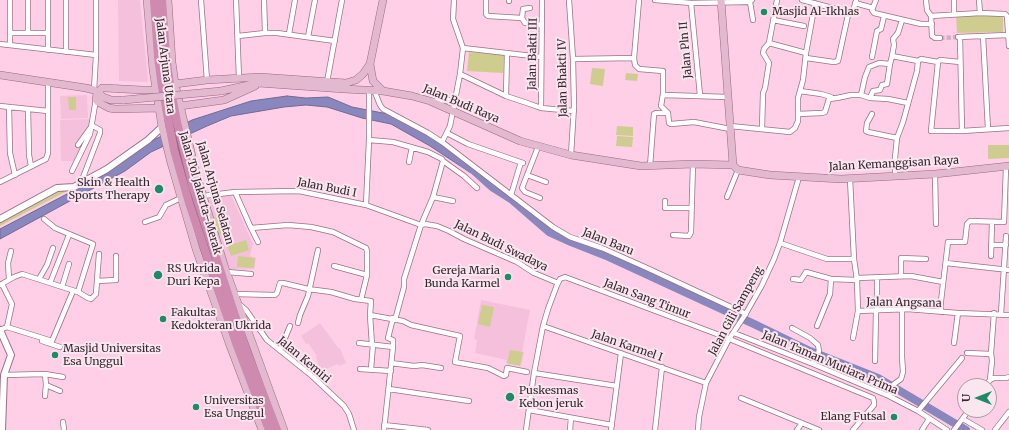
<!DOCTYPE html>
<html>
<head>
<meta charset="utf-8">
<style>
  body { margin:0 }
  #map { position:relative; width:1009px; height:430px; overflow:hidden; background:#fecfe7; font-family:Merriweather,serif }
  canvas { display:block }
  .north { position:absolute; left:957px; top:378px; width:40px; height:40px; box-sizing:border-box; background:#f9e6ef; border:1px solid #ab99a2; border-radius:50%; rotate:270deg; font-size:11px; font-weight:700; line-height:16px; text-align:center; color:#37262f }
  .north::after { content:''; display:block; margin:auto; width:14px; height:18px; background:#1e8a67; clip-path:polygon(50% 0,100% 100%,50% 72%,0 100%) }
</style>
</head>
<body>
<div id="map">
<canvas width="1009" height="430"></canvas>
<div class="north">U</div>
</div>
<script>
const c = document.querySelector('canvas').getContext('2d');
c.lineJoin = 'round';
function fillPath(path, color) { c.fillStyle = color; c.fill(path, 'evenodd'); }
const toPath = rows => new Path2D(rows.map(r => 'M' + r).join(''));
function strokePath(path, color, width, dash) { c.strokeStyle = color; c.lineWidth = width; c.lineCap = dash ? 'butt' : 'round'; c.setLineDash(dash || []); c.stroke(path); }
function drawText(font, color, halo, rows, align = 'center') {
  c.font = font + ' Merriweather,serif'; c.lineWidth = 4; c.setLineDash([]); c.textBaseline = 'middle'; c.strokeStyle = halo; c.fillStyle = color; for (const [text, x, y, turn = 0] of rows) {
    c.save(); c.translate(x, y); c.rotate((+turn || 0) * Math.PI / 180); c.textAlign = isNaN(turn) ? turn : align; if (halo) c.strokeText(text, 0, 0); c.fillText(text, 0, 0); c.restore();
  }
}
const built = toPath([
  [118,0,140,0,148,82,119,81],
  [87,95,88,118,61,119,60,96],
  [89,119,89,129,74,161,61,161,60,120],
  [231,195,253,244,250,256,256,258,254,269,228,270,206,200],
  [481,300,530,310,522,352,524,352,521,366,506,364,507,360,475,353,477,340,474,339],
  [320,323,339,349,340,348,346,363,339,366,338,364,316,373,313,366,318,363,316,357,317,356,308,343,306,344,301,336]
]);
const green = toPath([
  [1003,14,1003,32,957,33,956,15],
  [469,52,504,55,503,73,467,71],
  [592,68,605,69,603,86,590,84],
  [626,73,638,74,637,81,625,80],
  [68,97,76,97,76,110,69,110],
  [617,126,633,127,633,136,616,135],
  [617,136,633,137,632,147,616,146],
  [988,145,1009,145,1009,158,988,159],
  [71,189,0,226,0,221,59,190],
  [222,215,228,233,219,235,213,218],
  [246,240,249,250,231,256,227,246],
  [238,256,255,258,254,268,237,267],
  [482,305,494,307,490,327,478,324],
  [510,350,523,352,520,366,507,363]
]);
const water = toPath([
  [287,96,306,98,328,97,352,107,388,114,432,135,472,165,471,173,430,146,391,124,362,118,327,107,306,105,284,107,231,116,207,126,151,152,125,171,0,239,0,229,107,173,150,142,192,120,251,101,287,96]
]);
const river = toPath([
  [463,163,471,168,492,187,511,199,549,232,571,242,609,257,754,324,810,351,878,378,966,430]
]);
const streetTunnel = toPath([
  [940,38,958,37]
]);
const street = toPath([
  [10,0,10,45],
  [48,0,48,50],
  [201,0,207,80],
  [236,0,239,78],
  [264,0,265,33],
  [486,0,486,14,488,16,522,18,523,9,530,8],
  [569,0,573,59,574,106,571,155],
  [639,0,634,58,635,65,639,69,663,71,663,93,664,95,728,97],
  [655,0,691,3,748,2,752,0],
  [802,0,844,11,848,15],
  [876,0,872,10,874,13,921,24,932,24],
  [926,0,927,10,931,16],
  [954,0,954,14],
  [979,0,980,13],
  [509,1,509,0],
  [750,2,753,20],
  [691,3,700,95],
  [855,3,873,8],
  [848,15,853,11,856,1],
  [931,16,980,13,1005,14,1007,16,1009,46],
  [931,16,932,36,935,38,940,38],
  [522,18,525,23,542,25],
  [773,20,804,26],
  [10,33,48,33],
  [28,33,28,0],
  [289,34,295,0],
  [238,36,265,33,277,33,335,41],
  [983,36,988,129],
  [308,37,315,0],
  [958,37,1008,35],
  [960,37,962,131],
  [769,43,806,53],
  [0,44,96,55],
  [463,48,541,57],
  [66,52,66,0],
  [892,56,894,45,893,39,898,33,902,20],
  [872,57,877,31,881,29,884,16],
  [806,58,834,62,838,61,848,15],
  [573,59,634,58],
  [918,61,921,59,938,62,940,60,960,62],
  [938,62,931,131,962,131,1009,128],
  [460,74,506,96,527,103,541,108,574,111],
  [327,82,342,0],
  [94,90,96,55,96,0],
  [374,90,380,105,383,109,428,133,442,142,553,227,570,237,602,248,647,268,746,314],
  [800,91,821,94,831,97],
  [663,94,661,106,668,113,669,123,671,124,694,122,730,129],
  [506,96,507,53],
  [870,98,873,91,880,90,882,85,887,84,890,64],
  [432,101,455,100],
  [0,106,48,111],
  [9,107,10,153,15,175],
  [541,108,542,0],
  [28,109,29,155,31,166],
  [798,114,822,113,825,112,829,99,837,98,851,95,861,95],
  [872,114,867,123,866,131,868,132,897,138],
  [730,126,790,132,795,128,798,121,798,98,803,80,806,53,815,3],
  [762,129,763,93,765,88,769,63,763,53,764,49,769,43,777,0],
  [447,133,468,144,523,163],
  [369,140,393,142,428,152,442,159,443,161,464,176,477,188],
  [442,142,450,126,460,74,463,48,453,19,454,0],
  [78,145,91,127],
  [538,147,522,188,525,192,540,198],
  [409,162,412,147],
  [650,166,654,114,656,113,668,113],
  [72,171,90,134,96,99],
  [935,174,936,224],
  [527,175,546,182],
  [895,176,895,158,897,138,903,122,917,71,918,61,892,56,890,64,879,63,869,67,865,77,861,95,870,98,888,99,908,103],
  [850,179,854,259,857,280,858,311,853,338],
  [0,182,46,159,48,153,48,82],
  [82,182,82,180,100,133,100,130,93,126],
  [235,192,251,228,288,225,311,227,333,232,366,248,367,251,367,275,361,300],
  [511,195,521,162],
  [203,196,235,192,299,191,366,205,421,225,425,224,437,226,449,231,464,239,517,262,534,273,558,283],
  [433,197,453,201],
  [727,197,738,170],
  [665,201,665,208,691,208],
  [366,205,369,140,369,91],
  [44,219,55,228,93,244,78,292],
  [145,222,159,217,166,205,181,198],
  [251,228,258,242],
  [673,235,689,236,691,232,693,164],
  [780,243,827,259,854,259],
  [991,245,1006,245],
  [991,256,992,222],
  [946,263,1009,270],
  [334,266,367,275],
  [227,272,251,274],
  [901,276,901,258,926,259],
  [857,278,911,276,943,282],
  [877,278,877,310],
  [9,279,8,263,11,251],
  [39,279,47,265,53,248],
  [793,279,801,280,806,272,831,279,857,280],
  [97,281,116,280,116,256],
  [50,283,69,235],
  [2,284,12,304,7,327],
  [0,285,14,277,22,274,78,292,88,298,91,299,96,294,99,254],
  [62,287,69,264],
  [235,294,275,295,277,293,280,283,283,283,308,289,331,292,355,299,371,301,370,315,403,321,411,325,460,336,455,362,488,368,504,376,506,375,507,368,527,372],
  [239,304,246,310,267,340,312,376,344,406,349,414,354,430],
  [858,311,907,309,958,313,1009,315],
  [941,312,941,301,948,242,965,242,967,224,970,221,1004,222,1006,167],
  [1001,314,1006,236],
  [370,315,372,345],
  [395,320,404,287,404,279,421,225,433,197,443,161],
  [298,323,300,315,308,296,318,250],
  [543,326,706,383],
  [817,326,830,294,831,279],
  [792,328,810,338,818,345,819,351,813,364],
  [0,330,7,327,52,341,73,291],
  [734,333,813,364,889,396,918,411,947,430],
  [42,341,60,347],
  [359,343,393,347],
  [954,343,958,313],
  [280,350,290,326],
  [967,353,991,354],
  [875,361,876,310],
  [391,363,414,366,422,365,441,368],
  [360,369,391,371],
  [371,369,373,345],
  [534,373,617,386],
  [45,374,46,385,45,396],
  [4,375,45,374,63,377],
  [990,380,992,361,991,353,994,313],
  [46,385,60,391],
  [985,386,990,380,994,378,1006,378,1009,377],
  [389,389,469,401],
  [889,396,894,384,901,379,903,372,902,357,902,309],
  [741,398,819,430],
  [529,410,612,425],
  [918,411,962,358],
  [963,419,982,430],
  [63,422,64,430],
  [384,425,428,430],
  [384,430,393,347,393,340,388,338,393,318],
  [526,430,534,373,543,326,548,309,557,285,560,279,565,277,722,336,873,398,874,402,874,405,853,430],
  [570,430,571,418],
  [611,430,621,353],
  [655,430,662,367],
  [698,430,699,417,706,383,729,339,745,315,762,285,774,259,780,243,799,177],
  [797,430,802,423],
  [922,430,929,419],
  [954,430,969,410],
  [995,430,1009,412]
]);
const secondary = toPath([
  [0,219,57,188,74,187,107,169,148,140,162,127],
  [0,330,11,355,4,375,2,430]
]);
const primary = toPath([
  [147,0,153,70,162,127,171,163,196,249,229,343,262,430],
  [168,0,172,62,175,84,196,173,225,268,284,430],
  [383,0,370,64,373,81,383,91],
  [721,0,733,165,738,170,770,175,841,179,935,174,1009,166],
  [0,75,86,88,94,90,101,95],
  [175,84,207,80,260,77,346,83,356,80,363,74,370,64],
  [221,91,258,83,344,89,383,91,412,96,430,101,520,141,571,155,641,166,693,164,733,165],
  [98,92,102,88,105,88,142,90,156,90],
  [97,94,96,99,98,102,109,108,115,109,159,108],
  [98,95,111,100,124,100],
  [180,106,224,100,255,86]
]);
const highway = toPath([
  [154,0,158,57,162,87,174,150,189,203,236,343,269,430],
  [162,0,166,56,171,91,177,122,193,187,247,352,277,430]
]);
const primaryBridge = toPath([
  [124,100,221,91]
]);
const markers = [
  [764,12,4,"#1e8a67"],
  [159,189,5,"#1e8a67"],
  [158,275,5,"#1e8a67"],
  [508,277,4,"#1e8a67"],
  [163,319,4,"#1e8a67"],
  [55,355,4,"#1e8a67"],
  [510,397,5,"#1e8a67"],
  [196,407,4,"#1e8a67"],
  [894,417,4,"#1e8a67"]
];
const poiNames = [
  ["Masjid Al-Ikhlas",772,12],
  ["Skin & Health",150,183,"right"],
  ["Sports Therapy",150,196,"right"],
  ["RS Ukrida",167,269],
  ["Duri Kepa",167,282],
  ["Gereja Maria",500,271,"right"],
  ["Bunda Karmel",500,284,"right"],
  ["Fakultas",171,313],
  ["Kedokteran Ukrida",171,326],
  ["Masjid Universitas",63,349],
  ["Esa Unggul",63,362],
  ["Puskesmas",519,391],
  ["Kebon jeruk",519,404],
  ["Universitas",204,401],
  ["Esa Unggul",204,414],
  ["Elang Futsal",886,417,"right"]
];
const streetNames = [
  ["Jalan Pln II",686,50,-95],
  ["Jalan Bakti III",533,54,-89],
  ["Jalan Arjuna Utara",165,66,83],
  ["Jalan Bhakti IV",563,78,-91],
  ["Jalan Budi Raya",461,104,23],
  ["Jalan Kemanggisan Raya",894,164,-3],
  ["Jalan Budi I",327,188,11],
  ["Jalan Tol Jakarta–Merak",200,193,74],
  ["Jalan Arjuna Selatan",215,193,74],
  ["Jalan Baru",608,242,22],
  ["Jalan Budi Swadaya",501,246,26],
  ["Jalan Sang Timur",647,299,21],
  ["Jalan Angsana",904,303,1],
  ["Jalan Gili Sampeng",736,311,-61],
  ["Jalan Karmel I",627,346,19],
  ["Jalan Kemiri",304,360,40],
  ["Jalan Taman Mutiara Prima",830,363,23]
];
fillPath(built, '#f5c0db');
fillPath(green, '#cfcc8f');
fillPath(water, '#8987bd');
strokePath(water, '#706a92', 1);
strokePath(river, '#8987bd', 8);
strokePath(streetTunnel, '#d6adc2', 4.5, [4.5, 2]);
strokePath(street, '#9a7086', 6);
strokePath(secondary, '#9a7086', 8);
strokePath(primary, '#9a6782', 8);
strokePath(highway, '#9a6782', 10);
strokePath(street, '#fff', 4.5);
strokePath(secondary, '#fff', 6);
strokePath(primary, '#e2b9cf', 7);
strokePath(highway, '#cf8aaf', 8);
strokePath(primaryBridge, '#9a6782', 8, []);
strokePath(primaryBridge, '#e2b9cf', 7);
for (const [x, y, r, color] of markers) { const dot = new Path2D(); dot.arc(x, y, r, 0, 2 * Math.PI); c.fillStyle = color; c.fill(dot); strokePath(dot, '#f9e6ef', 1.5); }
drawText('11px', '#37262f', '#f9e6ef', poiNames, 'left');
drawText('11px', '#37262f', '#f9e6ef', streetNames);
</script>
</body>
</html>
